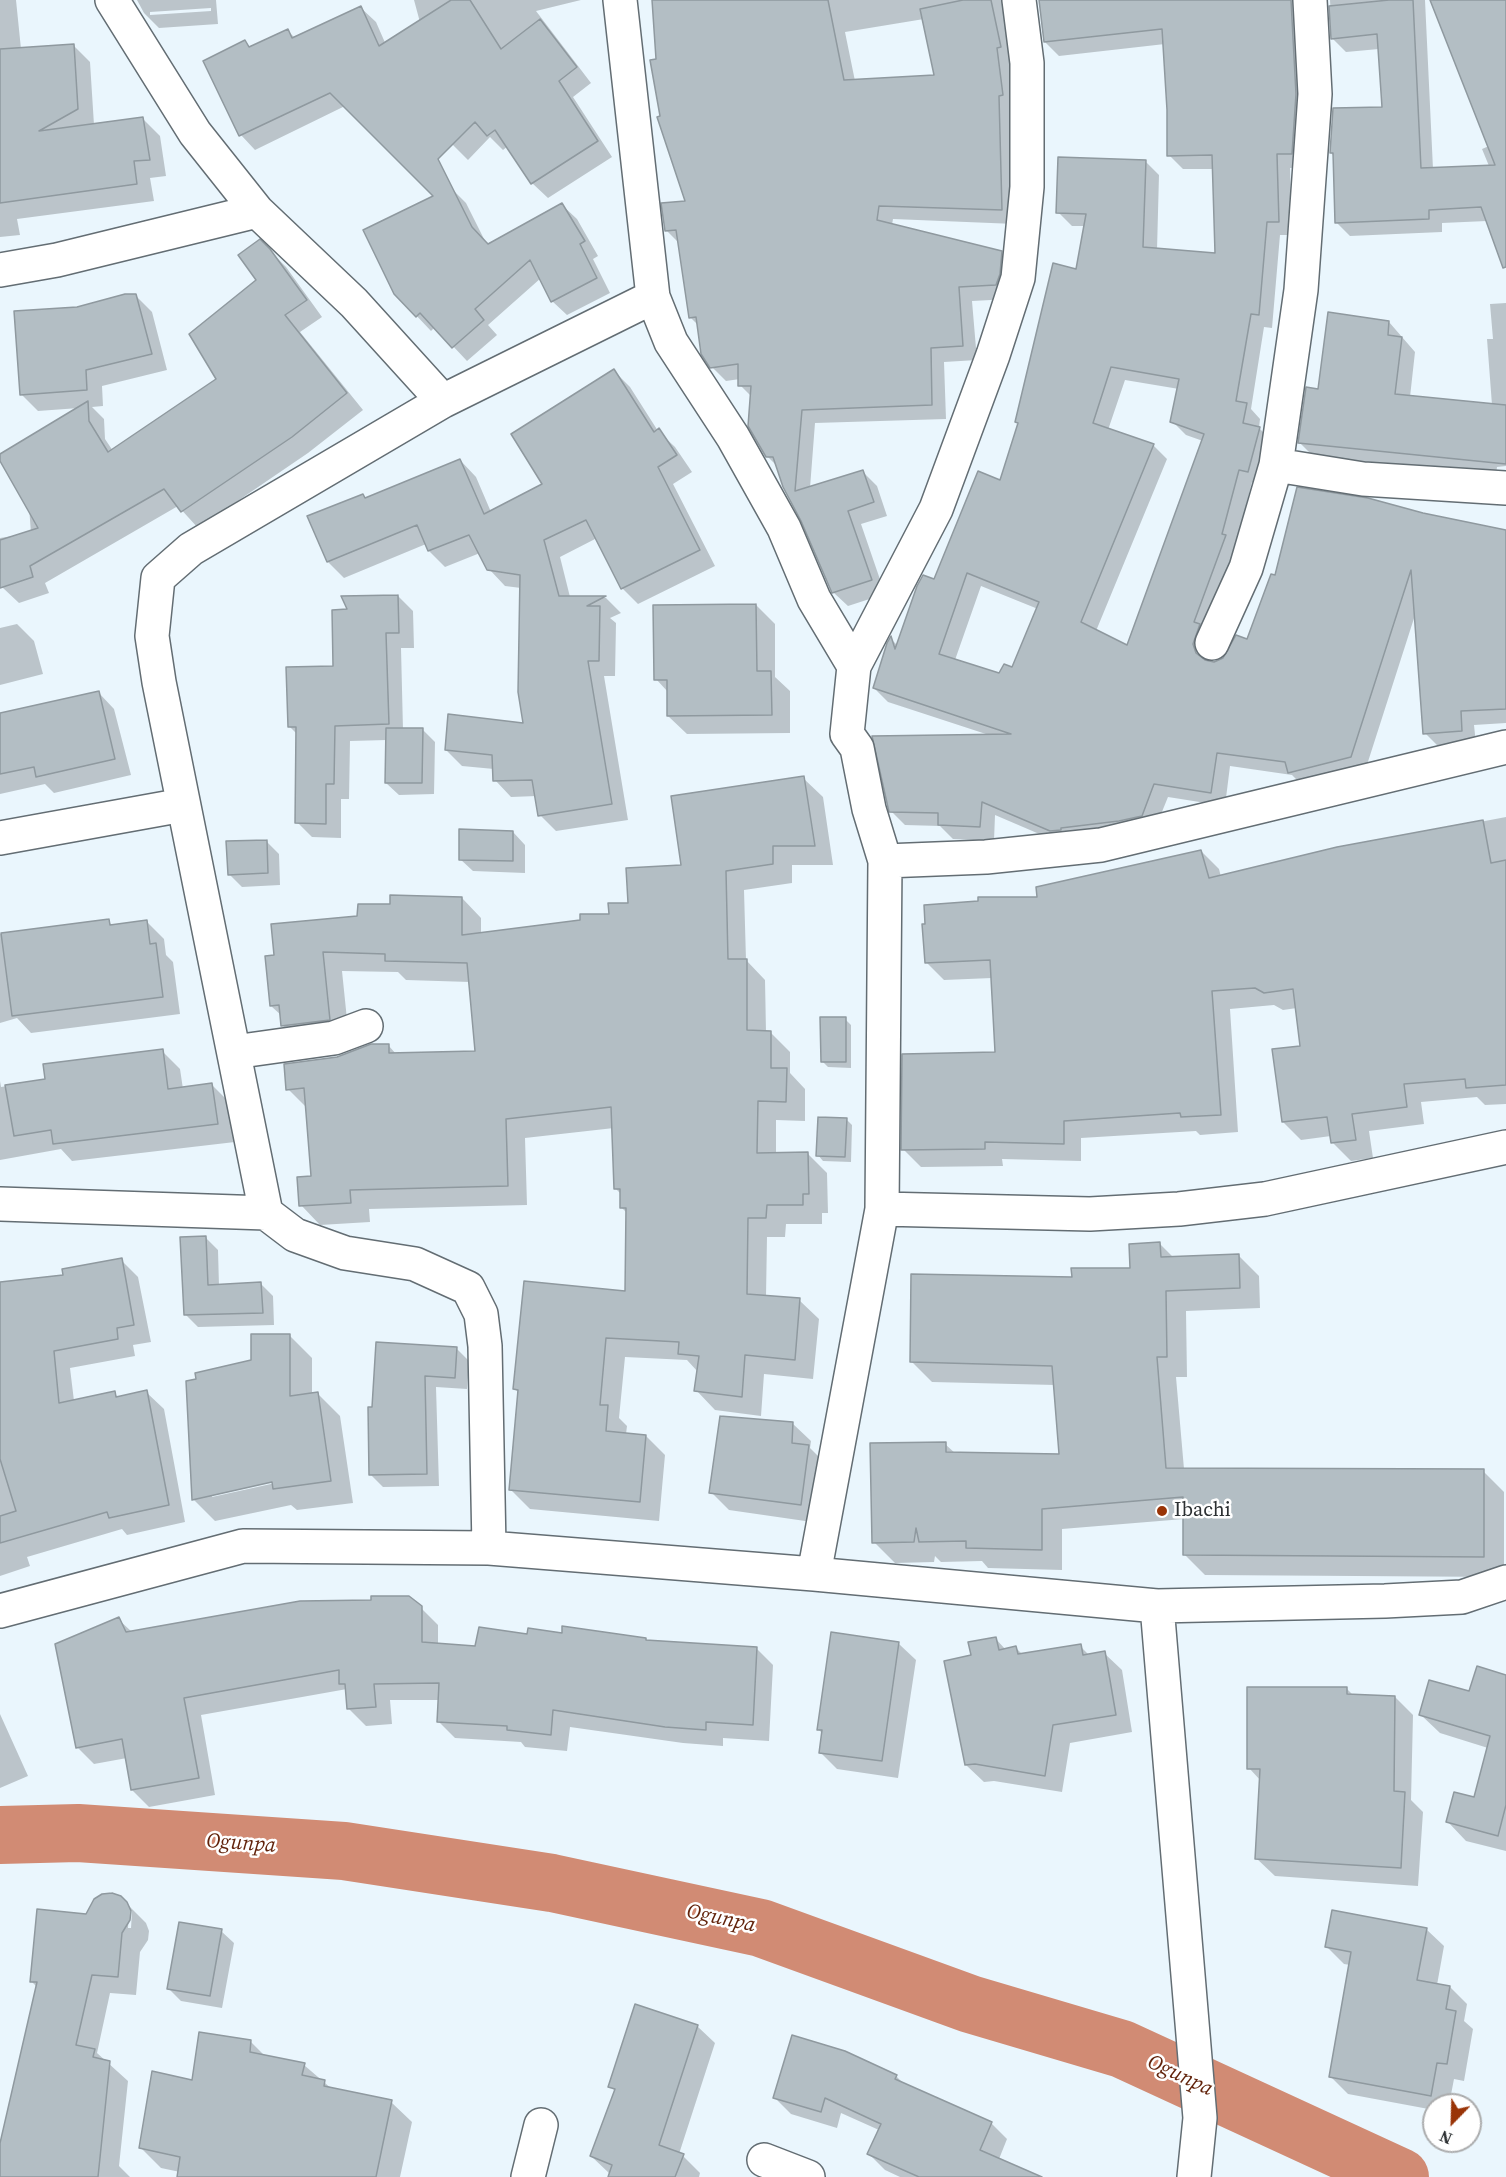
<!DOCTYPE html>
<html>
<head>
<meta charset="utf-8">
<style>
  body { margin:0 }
  #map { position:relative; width:1506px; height:2177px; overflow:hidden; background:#eaf6fd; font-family:"Source Serif 4",serif }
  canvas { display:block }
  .north { position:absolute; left:1422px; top:2093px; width:60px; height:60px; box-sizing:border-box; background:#fff; border:2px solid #abacad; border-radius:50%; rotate:203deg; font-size:16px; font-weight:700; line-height:24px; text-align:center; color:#2c3032 }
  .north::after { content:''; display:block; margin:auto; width:21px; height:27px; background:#993407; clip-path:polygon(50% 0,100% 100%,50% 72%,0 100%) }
</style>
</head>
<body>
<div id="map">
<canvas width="1506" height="2177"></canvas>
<div class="north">N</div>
</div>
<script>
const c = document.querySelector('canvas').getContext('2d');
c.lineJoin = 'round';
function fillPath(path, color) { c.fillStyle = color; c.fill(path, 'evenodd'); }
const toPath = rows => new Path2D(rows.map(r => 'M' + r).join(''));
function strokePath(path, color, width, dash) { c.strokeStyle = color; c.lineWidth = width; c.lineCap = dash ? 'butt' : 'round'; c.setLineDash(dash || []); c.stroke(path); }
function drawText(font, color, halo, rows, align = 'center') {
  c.font = font + ' "Source Serif 4",serif'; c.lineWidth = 5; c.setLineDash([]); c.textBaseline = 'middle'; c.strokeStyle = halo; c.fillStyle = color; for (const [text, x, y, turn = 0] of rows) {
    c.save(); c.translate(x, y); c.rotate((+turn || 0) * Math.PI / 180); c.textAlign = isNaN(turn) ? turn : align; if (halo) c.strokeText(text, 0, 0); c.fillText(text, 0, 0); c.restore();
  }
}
const shadow = toPath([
  [0,0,16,0,21,49,73,45,90,62,94,125,143,119,160,136,166,176,150,178,154,201,17,219,20,235,0,237],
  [137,0,216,0,218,24,159,28,144,13],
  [211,8,211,11,150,15,150,12],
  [414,0,581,0,536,11,591,83,573,97,612,157,548,198,532,183,508,146,503,150,490,137,468,160,453,145],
  [654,0,1008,0,1019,60,1010,61,1016,108,1015,224,893,219,892,225,1001,252,1015,266,1010,299,972,301,977,360,944,362,946,419,815,423,810,488,863,472,877,486,887,516,861,524,885,594,848,606,834,593,777,466,767,456,752,397,740,385,740,379,726,381,712,367,699,326,690,317,680,244,666,230,687,202,662,117],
  [924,19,936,77,855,81,845,32],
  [1039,0,1312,0,1305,167,1290,168,1292,235,1280,235,1272,328,1264,327,1251,409,1260,419,1259,428,1273,442,1261,485,1252,482,1207,659,1208,662,1215,663,1224,659,1248,641,1272,575,1506,535,1506,723,1474,725,1476,744,1439,747,1425,733,1416,612,1365,771,1303,786,1292,775,1230,766,1225,806,1168,797,1155,829,1065,845,995,815,994,841,953,839,940,826,905,825,891,811,989,735,888,702,874,688,891,639,898,646,935,581,1001,482,1077,271,1085,226,1072,226,1058,212,1145,161,1159,175,1157,250,1216,255,1214,169,1183,169,1169,155,1165,44,1059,56,1045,42],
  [1125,380,1179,389,1172,421,1186,435,1203,441,1128,647,1096,631,1167,459,1153,445,1108,430],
  [981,586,1038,609,1012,669,1000,675,955,660],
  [1330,0,1425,0,1433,169,1489,166,1482,149,1489,146,1432,0,1506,0,1506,262,1487,221,1442,223,1442,232,1350,236,1336,222,1334,156,1331,153,1383,108,1379,49,1346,52,1332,38],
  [361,8,376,22,449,189,451,188,466,203,486,243,488,246,562,205,577,219,598,256,593,259,610,293,567,315,552,301,541,278,488,325,497,335,467,361,435,327,431,331,395,293,435,196,345,106,255,150,241,135,245,41,251,48,288,31,295,38],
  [260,241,286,267,322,317,300,332,363,410,308,453,198,528,178,506,45,583,49,593,19,603,2,587,0,580,0,538,31,533,24,441,79,408,38,411,21,394,77,308,136,296,152,312,167,370,102,386,103,406,92,407,104,419,105,439,113,451,218,379,258,281],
  [1506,303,1506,466,1497,467,1496,475,1314,457,1300,443,1320,391,1389,322,1415,352,1410,397,1492,405,1487,339,1493,339,1490,304],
  [614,371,630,387,658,431,675,447,692,472,673,484,715,566,638,604,622,588,597,538,560,557,570,597,606,598,621,613,610,618,616,623,615,676,604,676,628,820,556,831,540,815,537,796,511,797,495,780,494,769,462,766,446,750,525,725,521,588,505,586,489,569,480,553,445,567,429,551,426,544,344,578,328,562,309,517,363,495,367,499,460,460,476,477,491,512,545,485],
  [398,596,413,611,414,648,401,648,403,730,423,730,435,742,434,794,399,795,386,783,387,740,350,741,349,799,341,799,341,838,312,837,297,822,298,735,289,726,335,667,349,610],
  [756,605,775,624,775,677,790,691,790,733,687,734,668,716,668,692,656,679],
  [17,624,34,641,43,674,0,685,0,628],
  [98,692,114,709,131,775,54,793,45,784,0,794,0,715],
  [803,778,823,797,833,865,792,865,792,883,744,890,746,960,765,980,766,1032,770,1032,790,1052,790,1073,805,1089,805,1121,776,1120,776,1154,807,1153,827,1173,828,1213,822,1213,822,1224,786,1224,785,1237,767,1237,766,1297,799,1300,819,1319,813,1379,764,1374,761,1416,715,1410,696,1390,698,1372,687,1360,625,1357,619,1418,627,1426,626,1434,646,1436,665,1455,659,1521,530,1509,510,1489,519,1393,515,1389,626,1293,627,1213,622,1208,621,1194,616,1189,614,1128,525,1138,527,1205,369,1209,370,1222,320,1225,301,1205,312,1177,307,1108,288,1089,337,1058,388,1045,397,1055,477,1053,470,982,406,980,398,972,342,971,349,1039,302,1045,283,1026,282,1016,271,1006,275,957,359,917,391,906,462,898,481,918,481,934,610,916,683,867],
  [1506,817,1506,1104,1485,1105,1477,1097,1421,1102,1424,1124,1369,1131,1373,1158,1351,1161,1333,1143,1331,1136,1301,1140,1283,1122,1301,1047,1297,1008,1283,1010,1274,1005,1230,1009,1238,1132,1200,1135,1196,1131,1081,1138,1081,1161,1002,1159,1003,1166,921,1167,903,1149,996,1054,992,978,944,980,926,962,1039,898,1201,851,1219,869,1221,877,1337,849],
  [513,832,525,845,525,873,473,871,460,859],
  [266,841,279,854,280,885,242,887,229,874],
  [108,921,113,926,147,922,164,939,166,955,173,962,180,1014,31,1033,17,1018,0,1023,0,934],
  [845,1019,851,1025,851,1068,828,1067,822,1061],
  [162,1051,180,1069,183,1089,212,1085,230,1103,235,1142,72,1161,61,1149,0,1160,0,1081,1,1087,47,1080],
  [846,1119,852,1125,851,1162,823,1161,818,1155],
  [205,1237,218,1250,219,1286,261,1284,273,1296,274,1325,198,1327,185,1314],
  [1160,1244,1174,1258,1238,1255,1259,1276,1260,1308,1186,1311,1187,1377,1176,1377,1184,1469,1483,1471,1504,1492,1504,1577,1205,1575,1184,1554,1184,1519,1062,1529,1062,1570,988,1568,982,1561,941,1562,935,1556,934,1562,895,1563,874,1542,945,1444,956,1454,1061,1456,1055,1385,932,1382,912,1362,1073,1279,1131,1269],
  [121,1260,138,1277,151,1342,133,1345,135,1356,70,1368,74,1401,114,1393,119,1398,146,1392,164,1409,185,1522,127,1535,122,1529,27,1557,30,1566,0,1576,0,1283,65,1276],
  [290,1336,312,1358,312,1394,318,1394,340,1416,353,1503,297,1510,291,1505,215,1521,193,1499,253,1362],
  [279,1479,280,1482,212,1497,212,1494],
  [456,1348,469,1361,467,1389,436,1387,439,1486,383,1487,371,1475,374,1408],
  [792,1423,811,1441,810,1448,827,1465,819,1523,729,1510,711,1492],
  [421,1608,438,1625,438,1645,477,1648,529,1636,563,1635,645,1639,648,1642,756,1648,773,1665,769,1741,723,1738,723,1746,683,1743,570,1727,567,1751,525,1747,521,1742,455,1738,438,1721,440,1700,390,1700,392,1724,366,1726,348,1708,347,1689,201,1715,215,1795,149,1807,132,1790,127,1758,94,1764,77,1747,118,1619,132,1632],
  [995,1638,1006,1650,1016,1648,1023,1655,1080,1646,1089,1655,1104,1653,1122,1670,1132,1732,1070,1743,1062,1792,994,1781,984,1782,966,1765,973,1656],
  [899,1644,916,1660,898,1778,837,1769,820,1752,823,1734,818,1729],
  [1506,1676,1506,1851,1466,1841,1448,1822,1475,1799,1488,1748,1440,1733,1421,1715],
  [1346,1688,1354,1696,1395,1697,1413,1715,1411,1800,1423,1812,1418,1886,1275,1876,1256,1858,1261,1781,1249,1768],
  [0,1714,28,1776,0,1788],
  [120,1897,146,1923,149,1931,148,1940,140,1952,136,1995,110,1993,97,2053,128,2081,119,2166,130,2177,0,2177,0,2146,37,1987,31,1981,87,1916],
  [129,1911,132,1911,131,1928,128,1928],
  [1426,1929,1444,1946,1437,1985,1450,1987,1467,2004,1464,2021,1473,2029,1464,2081,1454,2079,1449,2105,1434,2105,1434,2110,1348,2094,1331,2077,1350,1965,1344,1964,1327,1947],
  [221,1931,234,1943,222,2008,181,2001,168,1988],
  [697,2026,715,2043,679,2154,683,2156,700,2173,699,2177,609,2177,610,2174,591,2156,615,2091,610,2086],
  [251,2042,266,2057,304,2065,332,2089,391,2102,412,2122,400,2177,179,2177,180,2172,161,2168,140,2147,193,2082],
  [844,2053,896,2076,906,2086,991,2123,1007,2139,999,2159,1027,2177,900,2177,885,2170,869,2154,879,2130,841,2113,837,2128,791,2114,775,2098]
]);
const river = toPath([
  [0,1835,78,1833,344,1851,552,1883,761,1928,970,2004,1122,2049,1400,2177]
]);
const building = toPath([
  [451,0,470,0,501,49,540,19,577,67,559,81,598,141,531,184,495,130,487,136,475,122,438,159,472,227,488,244,562,203,585,241,580,244,597,278,551,302,530,260,475,309,484,320,452,348,420,313,416,317,394,294,363,230,433,196,330,93,239,136,203,61,245,40,249,47,288,29,292,38,361,6,379,46,451,0],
  [652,0,828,0,844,80,934,75,920,9,963,0,991,0,1001,47,997,48,1003,95,999,96,1002,210,879,206,877,220,1002,251,1000,274,996,285,959,287,963,346,931,348,932,405,802,410,795,491,863,470,874,502,848,511,872,580,832,593,801,521,783,487,773,457,766,457,748,426,751,386,738,386,738,364,710,368,701,354,696,317,689,318,676,230,665,231,661,203,685,201,657,117,660,116,650,60,656,59,652,0],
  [1039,0,1291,0,1296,94,1292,154,1277,154,1279,222,1267,222,1259,315,1251,314,1236,401,1247,403,1243,423,1260,427,1248,472,1239,470,1222,534,1226,535,1194,622,1200,624,1193,644,1196,653,1205,660,1214,662,1223,658,1236,635,1247,639,1271,574,1275,575,1297,487,1368,498,1423,513,1506,530,1506,709,1461,711,1462,731,1423,734,1411,570,1351,757,1288,773,1285,762,1217,753,1211,793,1154,784,1142,816,1119,821,1061,828,1061,830,1050,831,982,802,980,827,938,825,938,813,889,812,872,736,1011,734,873,688,887,643,891,636,895,649,917,586,923,575,934,579,978,471,1000,480,1018,423,1015,422,1053,263,1076,269,1086,214,1056,213,1058,157,1146,160,1143,247,1215,253,1212,155,1167,156,1167,110,1162,29,1044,42,1039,0],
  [1111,367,1179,379,1170,422,1204,434,1127,645,1081,622,1154,444,1093,423,1111,367],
  [967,573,1039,602,1012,667,1004,664,999,673,939,654,967,573],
  [1389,0,1413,0,1421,168,1495,165,1430,0,1506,0,1506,267,1503,268,1481,207,1429,210,1429,219,1335,223,1333,153,1330,153,1333,108,1382,107,1377,34,1331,39,1329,6,1389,0],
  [74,44,78,109,39,131,143,117,150,160,134,161,137,184,0,203,0,49,74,44],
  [260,239,270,249,307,300,285,315,347,393,292,437,181,512,164,489,30,566,33,577,0,588,0,540,38,528,0,461,0,454,88,401,89,421,108,452,216,379,189,334,256,280,238,255,260,239],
  [125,294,136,294,152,354,86,370,87,390,20,395,14,311,77,307,125,294],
  [1328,312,1389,321,1388,335,1402,337,1395,394,1506,405,1506,464,1298,443,1306,387,1318,389,1328,312],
  [614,369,654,432,659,428,677,455,658,467,700,550,621,589,586,520,544,540,559,596,606,596,587,606,600,606,599,661,588,661,612,804,538,816,532,780,493,781,492,755,445,750,448,714,523,723,518,692,520,575,487,570,469,535,428,551,417,525,327,562,307,516,363,494,365,498,460,459,484,514,542,484,511,434,614,369],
  [398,595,399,633,386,633,389,724,335,726,334,784,326,784,326,824,295,823,296,727,288,727,286,667,333,666,332,610,347,609,341,596,398,595],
  [756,604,757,671,771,671,772,715,667,716,667,680,654,680,653,605,756,604],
  [99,691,115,759,36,777,34,767,0,774,0,713,99,691],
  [386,728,423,728,422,783,385,783,386,728],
  [804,776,815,846,773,846,773,864,726,871,728,959,747,959,747,1030,771,1031,771,1068,787,1068,786,1102,758,1101,757,1153,808,1152,809,1194,803,1194,803,1205,767,1205,766,1218,748,1218,747,1294,800,1298,795,1360,745,1355,742,1397,694,1391,699,1356,678,1354,679,1342,606,1338,600,1405,608,1405,606,1431,646,1435,640,1502,509,1490,518,1390,513,1389,524,1281,625,1291,626,1208,620,1208,620,1189,614,1189,611,1107,506,1119,508,1186,350,1190,351,1203,299,1206,297,1177,311,1176,304,1088,286,1090,284,1064,337,1057,371,1044,389,1044,389,1053,475,1051,467,963,385,961,385,954,323,952,330,1020,281,1026,279,1005,270,1006,265,956,274,955,271,924,357,916,358,904,390,904,390,895,462,897,462,935,580,920,580,914,609,914,608,903,628,903,626,868,681,865,671,796,804,776],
  [1483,820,1491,863,1506,860,1506,1085,1466,1088,1465,1079,1404,1084,1407,1107,1352,1114,1356,1140,1331,1143,1327,1117,1282,1122,1272,1049,1300,1046,1293,989,1264,993,1255,988,1212,991,1221,1115,1181,1117,1180,1113,1064,1121,1064,1144,985,1142,985,1149,901,1150,902,1054,995,1052,990,960,925,963,922,924,925,924,924,905,978,901,978,897,1037,897,1036,887,1201,850,1209,878,1337,847,1483,820],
  [459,829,513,831,513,861,459,860,459,829],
  [267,840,268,873,228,875,226,841,267,840],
  [109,919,110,925,147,920,150,944,156,943,163,997,12,1016,1,933,109,919],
  [820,1017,846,1017,846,1062,821,1062,820,1017],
  [163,1049,168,1089,212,1083,218,1124,53,1144,51,1130,14,1136,5,1085,45,1079,43,1064,163,1049],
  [818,1117,847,1118,845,1157,816,1156,818,1117],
  [206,1236,208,1285,261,1282,263,1313,184,1315,180,1237,206,1236],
  [1160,1242,1161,1257,1239,1254,1240,1288,1166,1291,1167,1357,1157,1357,1166,1468,1484,1469,1484,1557,1183,1555,1183,1497,1042,1509,1042,1550,966,1548,966,1541,919,1542,916,1528,914,1542,872,1543,870,1443,946,1442,946,1452,1059,1454,1052,1366,910,1362,911,1274,1072,1277,1071,1268,1130,1268,1129,1244,1160,1242],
  [122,1258,134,1325,117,1328,118,1339,54,1351,59,1403,115,1391,116,1397,147,1390,169,1505,109,1518,107,1512,0,1543,0,1516,16,1511,0,1459,0,1282,63,1275,62,1269,122,1258],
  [251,1334,290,1334,290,1396,318,1392,331,1481,273,1489,272,1482,192,1500,186,1381,196,1379,195,1373,251,1360,251,1334],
  [376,1342,457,1347,455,1378,425,1376,427,1474,369,1475,368,1407,372,1407,376,1342],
  [720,1416,793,1422,792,1443,809,1445,801,1505,709,1493,720,1416],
  [371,1596,409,1596,422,1606,422,1642,475,1646,479,1627,527,1634,528,1628,562,1633,562,1626,646,1638,646,1640,757,1647,753,1725,706,1722,706,1730,665,1727,553,1710,551,1735,507,1730,507,1726,437,1722,439,1683,374,1684,376,1707,347,1709,345,1684,339,1684,339,1670,184,1698,199,1778,131,1790,122,1739,76,1748,55,1644,119,1617,126,1632,300,1601,371,1600,371,1596],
  [831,1632,899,1642,882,1761,819,1753,822,1730,817,1730,831,1632],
  [996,1637,999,1650,1016,1646,1018,1654,1081,1644,1083,1655,1105,1651,1116,1715,1053,1725,1045,1776,975,1764,965,1765,944,1661,971,1655,968,1642,996,1637],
  [1477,1666,1506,1675,1506,1805,1498,1836,1446,1822,1454,1792,1474,1797,1490,1736,1419,1715,1429,1680,1469,1691,1477,1666],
  [1247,1687,1347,1687,1347,1694,1395,1696,1394,1791,1405,1792,1401,1868,1255,1859,1260,1769,1247,1769,1247,1687],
  [112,1893,121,1896,127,1902,131,1911,130,1920,122,1933,118,1977,92,1975,76,2045,95,2049,93,2057,110,2061,98,2177,0,2177,0,2143,37,1982,30,1982,37,1909,86,1914,94,1899,102,1894,112,1893],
  [1332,1910,1427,1928,1417,1980,1450,1986,1446,2009,1456,2011,1447,2064,1437,2063,1431,2096,1329,2077,1351,1952,1325,1947,1332,1910],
  [179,1922,222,1929,210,1996,167,1989,179,1922],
  [635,2004,698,2025,659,2145,684,2154,675,2177,608,2177,612,2165,590,2156,615,2089,608,2087,635,2004],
  [199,2032,251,2040,250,2052,305,2063,302,2075,325,2080,324,2086,392,2100,376,2177,177,2177,180,2157,139,2148,152,2071,192,2080,199,2032],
  [792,2035,845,2051,897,2075,895,2079,992,2122,980,2150,1042,2177,919,2177,867,2154,881,2124,825,2098,821,2112,773,2098,792,2035]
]);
const minor = toPath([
  [112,0,195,133,257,211,354,303,443,401],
  [620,0,653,297,671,342,733,437,784,528,814,599,854,666,847,734,857,748,869,809,885,861,882,1209,814,1574],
  [0,270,57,260,257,211],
  [1276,465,1363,479,1506,488],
  [1212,643,1246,568,1276,465,1301,290,1315,94,1310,0],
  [854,666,936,509,993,355,1018,278,1027,187,1027,63,1019,0],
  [0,838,183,805],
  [885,861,986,857,1101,845,1506,747],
  [234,1052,334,1038,366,1026],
  [0,1204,266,1213,295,1235,345,1253,415,1264,468,1288,481,1314,485,1346,489,1548],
  [882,1209,1090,1214,1179,1209,1265,1199,1506,1147],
  [266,1213,159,682,152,636,158,578,191,549,443,401,653,297],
  [1157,1606,1200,2118,1194,2177],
  [0,1611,243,1546,489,1548,814,1574,1157,1606,1385,1601,1462,1597,1506,1582],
  [764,2160,808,2177],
  [528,2177,541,2125]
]);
const markers = [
  [1162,1511,6,"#993407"]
];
const poiNames = [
  ["Ibachi",1174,1511]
];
const waterNames = [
  ["Ogunpa",241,1844,4],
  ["Ogunpa",721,1919,12],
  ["Ogunpa",1180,2076,25]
];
fillPath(shadow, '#0003');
strokePath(river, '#d18b74', 58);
fillPath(building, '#b3bec4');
strokePath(building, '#8f999f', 1.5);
strokePath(minor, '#636d73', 36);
strokePath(minor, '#fff', 33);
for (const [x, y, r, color] of markers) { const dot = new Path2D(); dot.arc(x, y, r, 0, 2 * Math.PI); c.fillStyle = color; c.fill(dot); strokePath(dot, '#fff', 2); }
drawText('20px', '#2c3032', '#fff', poiNames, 'left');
drawText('italic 21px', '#62230b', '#fff', waterNames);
</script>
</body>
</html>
